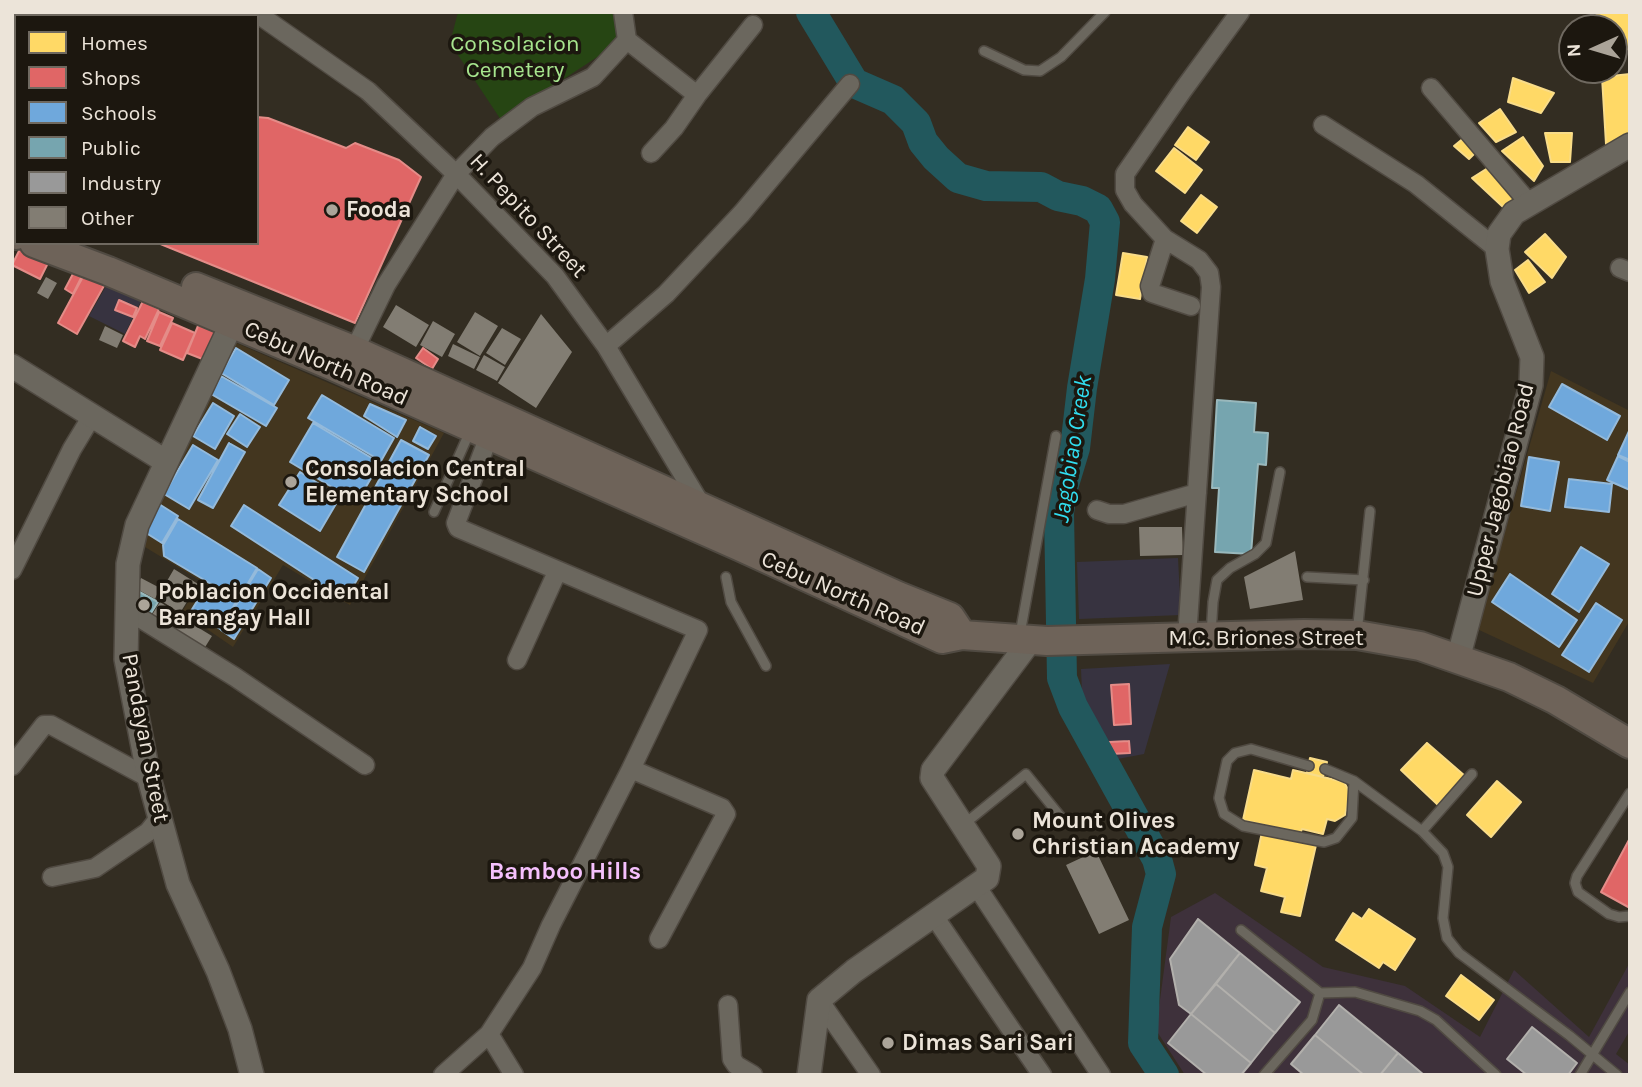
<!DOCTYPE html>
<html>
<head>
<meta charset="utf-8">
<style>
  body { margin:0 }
  #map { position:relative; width:1642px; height:1087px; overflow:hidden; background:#332d22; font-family:Karla,sans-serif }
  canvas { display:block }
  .frame { position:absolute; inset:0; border:14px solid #ece4d9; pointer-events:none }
  .legend { position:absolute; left:14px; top:14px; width:245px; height:231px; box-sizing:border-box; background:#1c170f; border:2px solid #6f6960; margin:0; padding:9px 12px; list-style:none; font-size:21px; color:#ece4d9 }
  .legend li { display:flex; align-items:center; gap:14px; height:35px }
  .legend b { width:35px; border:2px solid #6f6960 }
  .north { position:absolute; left:1558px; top:14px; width:70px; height:70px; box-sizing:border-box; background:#1c170f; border:2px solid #6f6960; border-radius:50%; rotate:266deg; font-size:19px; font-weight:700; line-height:28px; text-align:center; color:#ece4d9 }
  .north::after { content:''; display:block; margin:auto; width:24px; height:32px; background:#aba499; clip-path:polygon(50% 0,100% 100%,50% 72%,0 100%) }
</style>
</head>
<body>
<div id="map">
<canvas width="1642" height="1087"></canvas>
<div class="frame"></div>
<ul class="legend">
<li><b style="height:19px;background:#ffd966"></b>Homes</li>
<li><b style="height:19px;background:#e06666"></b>Shops</li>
<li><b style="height:19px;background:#6fa8dc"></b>Schools</li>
<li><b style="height:19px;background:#76a5af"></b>Public</li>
<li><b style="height:19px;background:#999"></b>Industry</li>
<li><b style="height:19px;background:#827d73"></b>Other</li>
</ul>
<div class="north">N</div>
</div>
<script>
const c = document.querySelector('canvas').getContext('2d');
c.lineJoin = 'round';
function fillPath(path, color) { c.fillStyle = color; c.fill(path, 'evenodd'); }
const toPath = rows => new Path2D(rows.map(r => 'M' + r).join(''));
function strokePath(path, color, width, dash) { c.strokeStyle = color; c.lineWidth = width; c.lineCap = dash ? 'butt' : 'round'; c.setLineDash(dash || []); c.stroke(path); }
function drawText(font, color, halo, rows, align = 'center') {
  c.font = font + ' Karla,sans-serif'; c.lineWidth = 7; c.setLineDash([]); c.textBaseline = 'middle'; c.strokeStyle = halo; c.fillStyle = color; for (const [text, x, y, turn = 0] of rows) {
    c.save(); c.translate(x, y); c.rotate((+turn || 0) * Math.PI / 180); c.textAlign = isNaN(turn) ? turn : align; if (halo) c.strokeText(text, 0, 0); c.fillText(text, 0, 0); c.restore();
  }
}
const commercial = toPath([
  [106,286,142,299,125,334,89,316],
  [1178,558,1181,615,1079,619,1077,562],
  [1170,664,1144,754,1107,761,1082,693,1081,669]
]);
const industrial = toPath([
  [1215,893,1323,967,1405,986,1480,1037,1514,970,1589,1037,1630,962,1630,1030,1616,1054,1630,1065,1630,1075,1185,1075,1156,1030,1171,917]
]);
const built = toPath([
  [234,342,444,433,350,605,283,565,233,647,182,612,201,581,140,544],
  [1551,371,1630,411,1630,620,1593,683,1477,629]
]);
const green = toPath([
  [458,12,616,12,620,36,608,50,501,120,450,43]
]);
const homes = toPath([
  [1596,12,1630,12,1630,49,1614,50,1614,28,1599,28,1596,12],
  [1630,74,1630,140,1606,144,1602,77,1630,74],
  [1513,78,1554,93,1541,113,1508,102,1513,78],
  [1500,109,1516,132,1496,142,1479,123,1500,109],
  [1188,127,1209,142,1196,160,1175,145,1188,127],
  [1545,133,1572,133,1570,162,1551,162,1545,133],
  [1465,137,1478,150,1469,159,1454,146,1465,137],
  [1523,137,1543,166,1534,181,1502,151,1523,137],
  [1174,148,1202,170,1185,193,1156,171,1174,148],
  [1491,166,1516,198,1503,207,1472,178,1491,166],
  [1201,195,1217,207,1197,233,1181,221,1201,195],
  [1545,234,1566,257,1552,278,1525,252,1545,234],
  [1123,253,1147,257,1140,299,1116,295,1123,253],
  [1528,260,1545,282,1529,293,1515,270,1528,260],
  [1427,743,1465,776,1438,805,1401,770,1427,743],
  [1310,758,1327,762,1323,777,1307,773,1310,758],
  [1254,770,1291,779,1293,770,1344,782,1350,793,1345,815,1335,821,1327,819,1323,834,1302,829,1300,834,1243,820,1254,770],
  [1497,781,1521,802,1491,837,1467,815,1497,781],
  [1262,832,1316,845,1300,916,1281,912,1285,897,1261,891,1267,868,1255,865,1262,832],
  [1369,909,1415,939,1395,970,1383,962,1379,968,1336,940,1353,913,1362,919,1369,909],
  [1461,975,1494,1000,1479,1020,1446,996,1461,975]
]);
const shops = toPath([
  [257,117,268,118,346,148,355,143,373,150,399,160,421,177,355,323,158,243,257,243,257,117],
  [20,249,48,263,40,279,12,265,20,249],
  [75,270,83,274,73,294,65,289,75,270],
  [85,273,105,284,77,334,58,323,85,273],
  [119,300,137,308,133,317,115,310,119,300],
  [143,301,159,309,145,339,140,336,135,347,123,341,143,301],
  [159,312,173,318,160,346,147,341,159,312],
  [200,321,218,328,205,360,187,353,200,321],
  [172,323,195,333,183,360,160,350,172,323],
  [423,348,438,359,432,369,416,358,423,348],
  [1129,684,1131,724,1114,725,1111,685,1129,684],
  [1129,741,1130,753,1110,754,1109,742,1129,741],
  [1630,838,1630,908,1601,892,1630,838]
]);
const schools = toPath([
  [236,348,289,380,274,405,221,373,236,348],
  [221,376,277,408,266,426,211,394,221,376],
  [1562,384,1620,416,1607,440,1549,407,1562,384],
  [322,395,394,438,381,461,308,418,322,395],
  [213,403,234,416,215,449,193,436,213,403],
  [370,404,406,420,397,437,364,416,370,404],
  [240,414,260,427,247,447,227,434,240,414],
  [313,423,380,463,357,502,290,462,313,423],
  [420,427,436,436,428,449,413,441,420,427],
  [1630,429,1630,460,1618,455,1630,429],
  [401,440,429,455,364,572,337,557,401,440],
  [229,443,245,452,213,508,198,500,229,443],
  [193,445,218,460,189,509,164,494,193,445],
  [1618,456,1630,462,1630,490,1607,480,1618,456],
  [1529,457,1559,462,1550,511,1521,506,1529,457],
  [300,472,340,497,320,531,279,505,300,472],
  [1569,479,1612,484,1609,512,1565,507,1569,479],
  [159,504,178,516,162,543,143,531,159,504],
  [244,505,358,578,345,600,231,526,244,505],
  [178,519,257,568,238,600,164,556,163,545,178,519],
  [1581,547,1609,564,1579,612,1552,594,1581,547],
  [258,569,271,578,234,639,221,630,258,569],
  [1510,574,1577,620,1559,647,1492,602,1510,574],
  [204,590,217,598,220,592,236,602,220,629,191,611,204,590],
  [1596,603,1622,620,1589,672,1562,655,1596,603]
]);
const public = toPath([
  [1217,400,1256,403,1254,432,1268,433,1266,465,1258,464,1251,554,1215,552,1219,488,1212,488,1217,400],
  [136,590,158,602,148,618,132,609,136,590]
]);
const industry = toPath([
  [1198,919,1240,953,1191,1014,1179,1005,1170,959,1198,919],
  [1240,953,1300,1002,1275,1033,1216,984,1240,953],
  [1216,984,1275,1033,1251,1063,1191,1014,1216,984],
  [1339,1005,1398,1053,1380,1075,1364,1075,1315,1035,1339,1005],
  [1191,1014,1251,1063,1241,1075,1207,1075,1168,1043,1191,1014],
  [1532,1027,1577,1063,1568,1075,1527,1075,1507,1059,1532,1027],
  [1315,1035,1364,1075,1304,1075,1291,1064,1315,1035],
  [1398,1053,1424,1075,1380,1075,1398,1053]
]);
const river = toPath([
  [811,12,854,83,893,100,916,123,923,142,936,158,958,178,986,186,1041,187,1058,196,1082,201,1098,209,1105,222,1100,279,1082,388,1075,448,1062,491,1059,513,1062,678,1073,707,1157,859,1161,874,1147,927,1143,1043,1164,1075]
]);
const building = toPath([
  [46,277,57,283,48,299,37,293],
  [396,305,429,325,416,347,383,327],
  [475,312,498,326,480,356,457,342],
  [541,314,572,352,536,408,498,383],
  [433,321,455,334,442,357,420,345],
  [105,326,123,335,117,348,99,340],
  [502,328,521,339,505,365,486,353],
  [453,344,480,357,474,369,448,356],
  [484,355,505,367,497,381,476,370],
  [1139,527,1182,527,1183,555,1140,556],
  [1295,551,1303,600,1250,609,1244,577],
  [174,569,198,584,180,613,157,598],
  [141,578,160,588,155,599,135,588],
  [160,602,179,614,169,631,150,618],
  [181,617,212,636,202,652,171,632],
  [1096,851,1129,920,1099,934,1066,865]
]);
const service = toPath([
  [984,51,1024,70,1040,71,1061,57,1105,12],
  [434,512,471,429],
  [726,577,731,602,766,666],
  [1307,577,1364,580],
  [1357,633,1370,511],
  [1020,634,1056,436],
  [1211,635,1213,602,1217,580,1230,568,1255,554,1266,543,1280,472],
  [1309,766,1251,749,1235,753,1227,761,1219,798,1224,814,1243,826,1324,842,1336,838,1352,818,1354,781],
  [1325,769,1354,781,1422,831,1443,853,1448,867,1443,918,1447,938,1459,953,1570,1036,1617,1075],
  [1630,793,1577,876,1575,883,1578,892,1609,914,1619,917,1630,916],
  [963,825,1026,774,1060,816],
  [1422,831,1472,774],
  [1241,930,1320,993,1355,992,1420,1011,1436,1020,1496,1075],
  [1264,1075,1312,1020,1320,993],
  [1580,1075,1630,992]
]);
const minor = toPath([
  [255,12,368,91,456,174,555,276,606,346,703,508],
  [627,40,697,95],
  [1431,88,1529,203],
  [1323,125,1416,184,1497,249],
  [651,153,674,128,697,95,753,25],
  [1165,239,1150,286,1152,293,1191,306],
  [1620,268,1630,272],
  [606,346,666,294,742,213,850,84],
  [350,359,386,285,456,174,492,137,532,107,593,77,627,40,623,12],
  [1097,510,1109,514,1124,514,1197,493],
  [12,570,72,449,92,416],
  [127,610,235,677,365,765],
  [1187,637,1211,287,1209,273,1199,260,1165,239,1133,204,1125,190,1125,174,1183,90,1240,12],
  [517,660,557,572],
  [12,766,44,725,51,725,149,778],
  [631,769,722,808,726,814,659,939],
  [52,877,95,868,148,832,159,818],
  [977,887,1101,1075],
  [934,916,1042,1075],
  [819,1000,871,1075],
  [728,1005,732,1059,736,1065,753,1075],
  [489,1034,514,1075],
  [443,1075,489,1034,532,968,551,925,631,769,698,630,458,528,456,523,489,436]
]);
const tertiary = toPath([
  [232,323,137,525,128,564,126,659,149,778,178,884,218,971,240,1029,252,1075],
  [12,366,165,461],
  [1458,659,1531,385,1532,357,1502,281,1497,249,1499,234,1514,213,1630,145],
  [809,1075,819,1000,854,971,987,878,989,866,932,778,933,770,1030,641]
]);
const primary = toPath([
  [12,210,16,212],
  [12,234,16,235],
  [34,243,108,271,331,365,741,547,942,639,962,635,1047,641,1304,634,1357,635,1420,646,1509,677,1556,700,1630,744],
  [196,287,353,350,898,596,950,617,962,635]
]);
const markers = [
  [332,210,7,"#aba499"],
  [291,482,7,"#aba499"],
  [144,605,7,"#aba499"],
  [1018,834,7,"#aba499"],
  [888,1043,7,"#aba499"]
];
const parkNames = [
  ["Consolacion",515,44],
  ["Cemetery",515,70]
];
const poiNames = [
  ["Fooda",346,210],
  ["Consolacion Central",305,469],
  ["Elementary School",305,495],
  ["Poblacion Occidental",158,592],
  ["Barangay Hall",158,618],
  ["Mount Olives",1032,821],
  ["Christian Academy",1032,847],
  ["Dimas Sari Sari",902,1043]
];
const streetNames = [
  ["H. Pepito Street",528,216,47],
  ["Cebu North Road",326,364,24],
  ["Upper Jagobiao Road",1501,490,-76],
  ["Cebu North Road",843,594,24],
  ["M.C. Briones Street",1266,638],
  ["Pandayan Street",145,738,79]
];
const waterNames = [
  ["Jagobiao Creek",1073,449,-81]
];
const neighbourhoodNames = [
  ["Bamboo Hills",565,872]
];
fillPath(commercial, '#373340');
fillPath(industrial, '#3e313b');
fillPath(built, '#43361f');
fillPath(green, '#264513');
fillPath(homes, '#ffd966');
strokePath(homes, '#f9dc88', 2);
fillPath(shops, '#e06666');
strokePath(shops, '#e48c88', 2);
fillPath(schools, '#6fa8dc');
strokePath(schools, '#94badb', 2);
fillPath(public, '#76a5af');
strokePath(public, '#99b8bc', 2);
fillPath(industry, '#999');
strokePath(industry, '#b2b0ac', 2);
strokePath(river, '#22585d', 30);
fillPath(building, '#827d73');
strokePath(service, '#504a42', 12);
strokePath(minor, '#504a42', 21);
strokePath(tertiary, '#504a42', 26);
strokePath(primary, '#504a42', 32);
strokePath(service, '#6b675e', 9);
strokePath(minor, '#6b675e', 18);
strokePath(tertiary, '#6b675e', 23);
strokePath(primary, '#6e6359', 28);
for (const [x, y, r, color] of markers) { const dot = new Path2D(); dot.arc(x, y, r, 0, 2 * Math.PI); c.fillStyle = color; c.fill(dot); strokePath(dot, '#1c170f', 2.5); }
drawText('23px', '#a7e58e', '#1c170f', parkNames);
drawText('bold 23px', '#ece4d9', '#1c170f', poiNames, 'left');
drawText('23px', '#ece4d9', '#1c170f', streetNames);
drawText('italic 24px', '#31ddef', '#1c170f', waterNames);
drawText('bold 24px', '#f5c0fd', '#1c170f', neighbourhoodNames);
</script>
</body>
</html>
